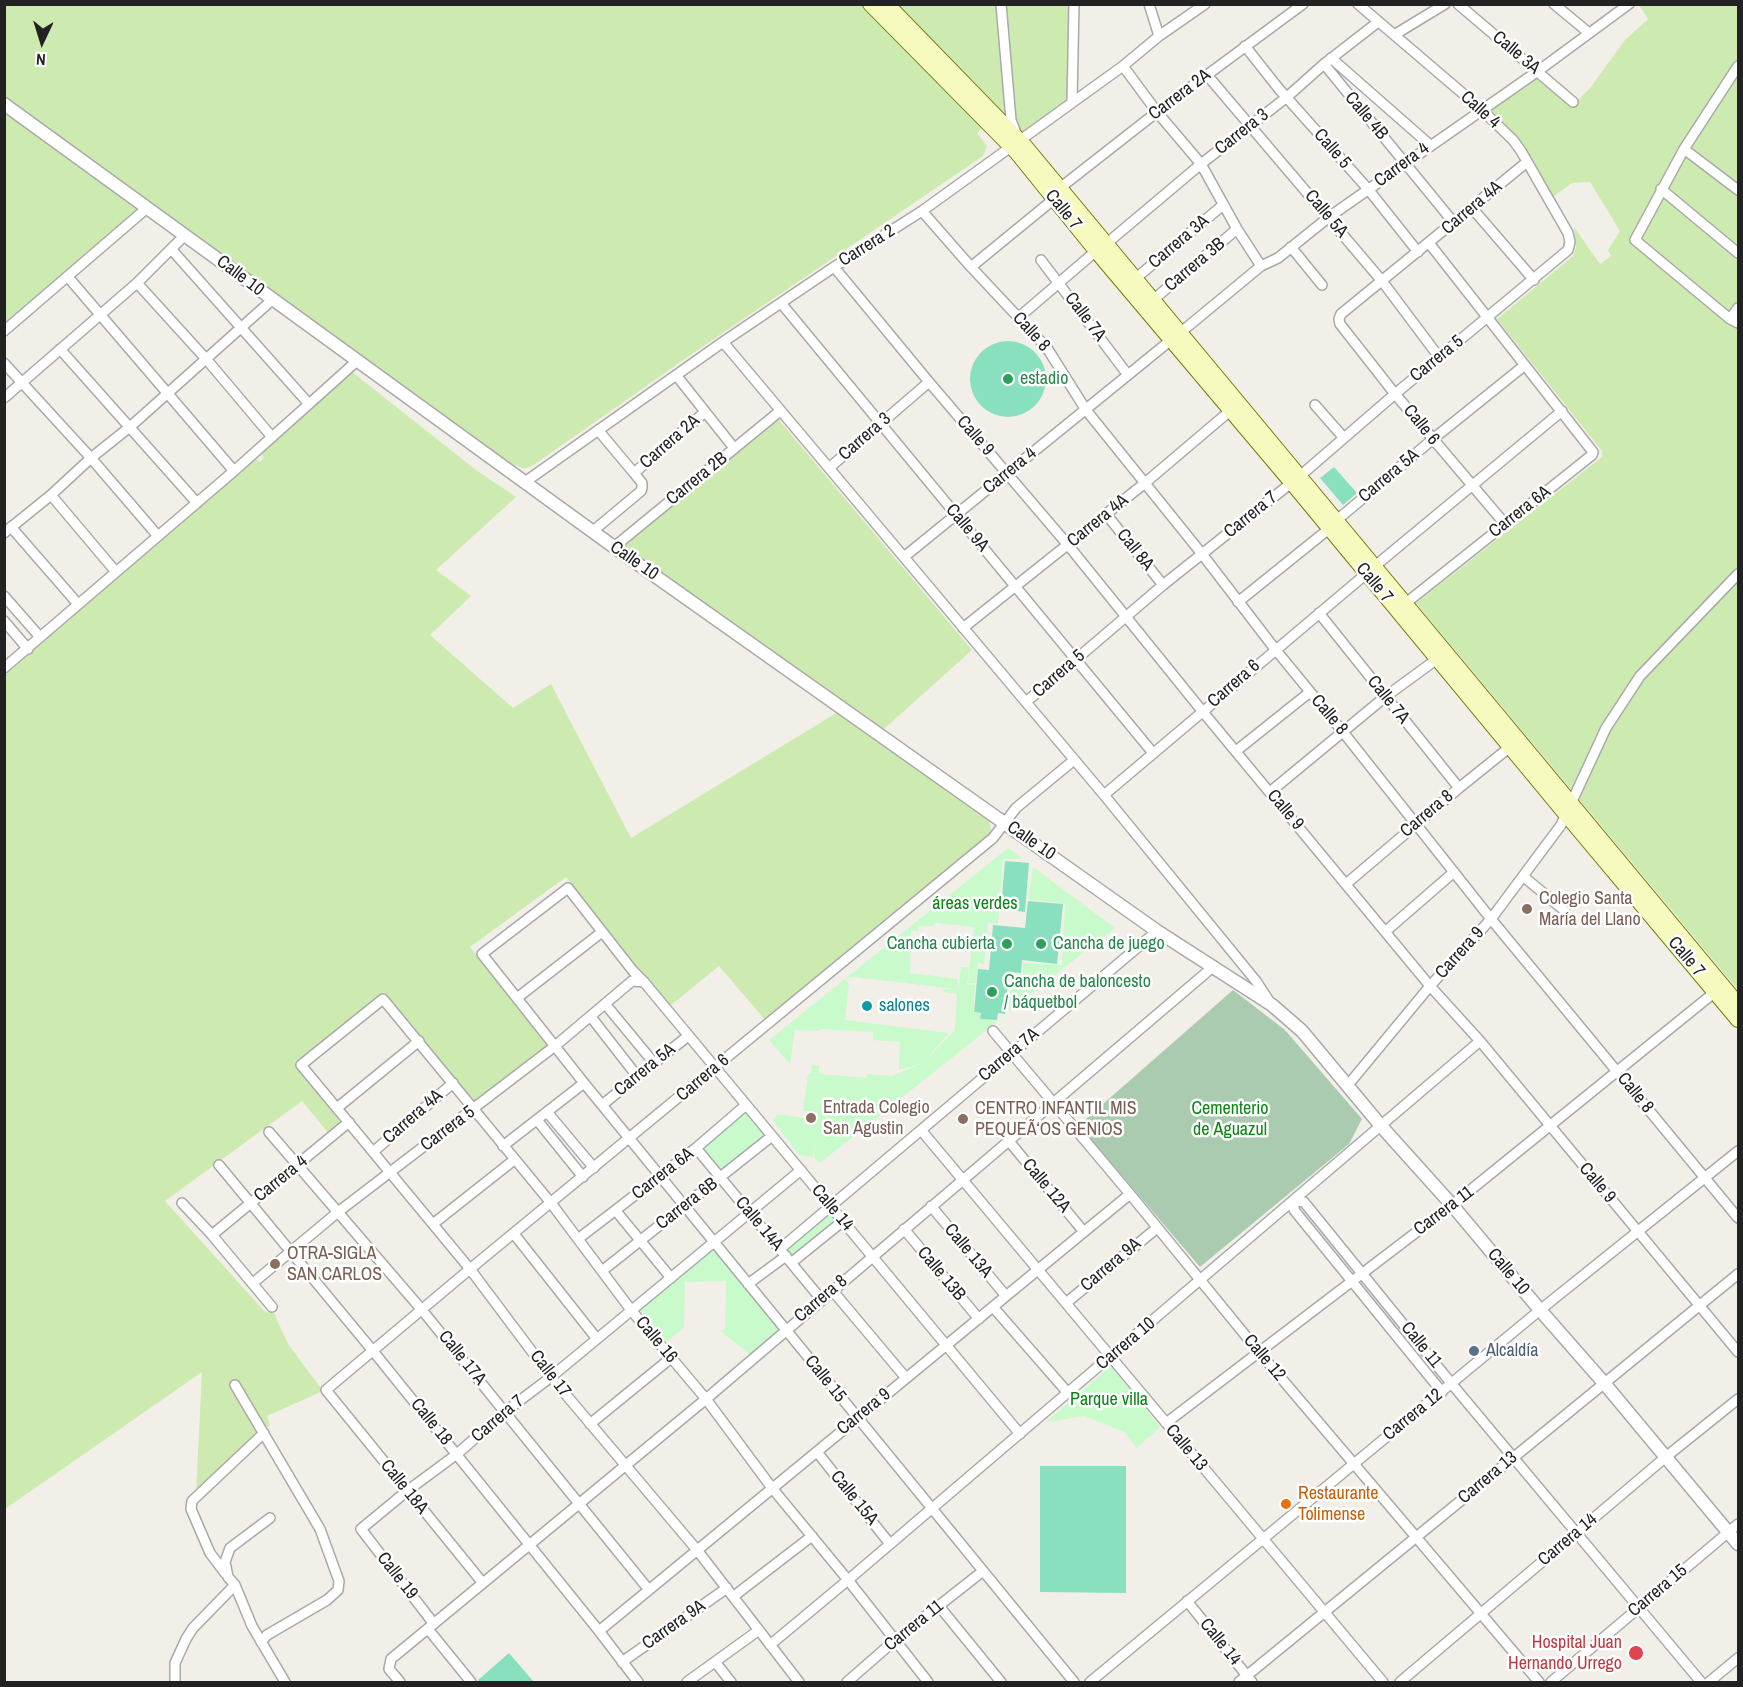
<!DOCTYPE html>
<html>
<head>
<meta charset="utf-8">
<style>
  body { margin:0 }
  #map { position:relative; width:1743px; height:1687px; overflow:hidden; background:#f2efe9; font-family:"Archivo Narrow",sans-serif }
  canvas { display:block }
  .frame { position:absolute; inset:0; border:6px solid #222; pointer-events:none }
  .north { position:absolute; left:12px; top:12px; width:60px; height:60px; -webkit-text-stroke:4px #fff; paint-order:stroke; rotate:184deg; font-size:16px; font-weight:700; line-height:24px; text-align:center; color:#222 }
  .north::after { content:''; display:block; margin:auto; width:21px; height:27px; background:#222; clip-path:polygon(50% 0,100% 100%,50% 72%,0 100%) }
</style>
</head>
<body>
<div id="map">
<canvas width="1743" height="1687"></canvas>
<div class="frame"></div>
<div class="north">N</div>
</div>
<script>
const c = document.querySelector('canvas').getContext('2d');
c.lineJoin = 'round';
function fillPath(path, color) { c.fillStyle = color; c.fill(path, 'evenodd'); }
const toPath = rows => new Path2D(rows.map(r => 'M' + r).join(''));
function strokePath(path, color, width, dash) { c.strokeStyle = color; c.lineWidth = width; c.lineCap = dash ? 'butt' : 'round'; c.setLineDash(dash || []); c.stroke(path); }
function drawText(font, color, halo, rows, align = 'center') {
  c.font = font + ' "Archivo Narrow",sans-serif'; c.lineWidth = 5; c.setLineDash([]); c.textBaseline = 'middle'; c.strokeStyle = halo; c.fillStyle = color; for (const [text, x, y, turn = 0] of rows) {
    c.save(); c.translate(x, y); c.rotate((+turn || 0) * Math.PI / 180); c.textAlign = isNaN(turn) ? turn : align; if (halo) c.strokeText(text, 0, 0); c.fillText(text, 0, 0); c.restore();
  }
}
const grass = toPath([
  [5,5,1070,5,1067,100,1020,136,997,112,977,133,987,146,983,156,692,354,535,464,527,468,522,468,512,464,388,376,148,200,5,323],
  [1639,5,1738,5,1738,990,1416,603,1602,457,1602,451,1497,319,1573,256,1576,247,1574,227,1600,264,1611,256,1608,250,1620,231,1590,182,1572,183,1550,199,1524,145,1488,110,1536,76,1572,106,1590,88,1625,40,1648,19],
  [351,371,476,470,516,497,436,570,471,596,430,635,513,708,551,684,631,838,838,712,989,819,991,830,989,835,766,1021,719,966,670,1006,637,969,566,877,470,947,547,1046,474,1103,384,992,295,1065,341,1123,329,1134,302,1101,165,1201,265,1312,274,1313,288,1344,323,1391,267,1416,270,1425,196,1494,202,1372,5,1509,5,675,256,459,260,462,264,458,261,454],
  [778,419,972,650,883,730,622,546]
]);
const cemetery = toPath([
  [1233,990,1285,1030,1362,1119,1349,1144,1200,1267,1079,1125]
]);
const park = toPath([
  [1008,848,1023,859,1003,859,998,924,988,923,984,964,978,963,976,983,968,983,974,927,936,923,934,926,919,926,918,931,911,930,910,973,958,979,958,990,961,967,969,967,967,984,975,985,973,1013,980,1013,980,1019,998,1021,820,1163,814,1157,816,1138,813,1157,799,1155,773,1120,777,1114,817,1120,818,1112,803,1111,808,1074,811,1074,812,1065,819,1066,819,1072,821,1074,866,1078,868,1074,892,1076,923,1063,955,1030,957,994,943,992,944,989,955,989,854,977,845,979,849,984,845,1020,949,1033,923,1063,899,1070,900,1042,873,1040,873,1032,820,1029,820,1031,795,1030,790,1064,769,1040],
  [1033,867,1115,928,1009,1011,1011,974,1023,974,1023,963,1062,965,1065,904,1028,899],
  [747,1109,767,1137,722,1175,700,1148],
  [831,1209,841,1220,791,1261,782,1250],
  [713,1249,781,1331,751,1355,720,1331,725,1329,726,1281,685,1282,684,1328,666,1342,640,1310],
  [1111,1366,1160,1427,1137,1448,1124,1432,1084,1416,1046,1422]
]);
const pitch = toPath([
  '970 379a38 38 0 1 1 76 0a38 38 0 1 1-76 0Z',
  [1334,467,1357,493,1343,505,1320,478],
  [1005,861,1029,863,1025,912,1001,909],
  [1028,901,1063,904,1057,964,1022,960,1021,973,1009,972,1005,1014,998,1013,997,1020,980,1019,981,1013,974,1012,978,969,989,970,993,925,1025,928],
  [1040,1466,1126,1466,1126,1593,1040,1592],
  [509,1653,534,1682,480,1682,478,1680]
]);
const minor = toPath([
  [1001,4,1011,120,1016,133],
  [1149,4,1159,36],
  [1458,4,1573,102],
  [1554,4,1589,33],
  [1394,35,1445,4],
  [1245,46,1279,89,1368,189,1418,252],
  [1331,58,1430,145],
  [1324,64,1454,223],
  [1123,66,1157,112,1201,164,1237,229,1261,266],
  [1738,66,1684,149,1635,240,1730,319,1738,323],
  [1207,75,1382,281,1439,357],
  [1072,102,1074,4],
  [1684,149,1738,190],
  [1060,188,1157,112,1303,4],
  [1661,189,1738,253],
  [1472,208,1534,280],
  [922,211,971,267,1047,348,1086,410,1202,554,1275,649,1343,732,1491,919,1738,1218],
  [1106,244,1201,164,1287,97,1324,64,1378,22],
  [1291,247,1322,285],
  [172,250,309,404,358,360],
  [1041,260,1128,375],
  [834,267,929,382,1068,545,1203,712,1430,986,1480,1041,1738,1352],
  [971,267,1054,199],
  [68,277,234,471],
  [1135,279,1223,205],
  [137,283,207,360,272,437],
  [1153,300,1237,229],
  [781,303,1153,753],
  [1018,318,1096,251],
  [1730,319,1738,308],
  [4,331,147,208],
  [1180,333,1261,266,1278,258,1329,217,1538,71,1629,4],
  [723,342,1104,795,1256,981,1269,1001],
  [60,349,197,503],
  [4,363,91,458,158,536],
  [676,375,734,448],
  [4,398,137,283,185,235],
  [1315,405,1344,438],
  [829,468,929,382],
  [634,473,705,412],
  [525,482,723,342,834,267,922,211,1123,66,1159,36,1205,4],
  [51,495,116,572],
  [1106,514,1163,585],
  [1337,520,1433,439,1525,365],
  [1505,524,1395,394,1340,324,1339,319,1341,314,1527,162],
  [11,527,78,604],
  [593,531,641,491,642,488,642,483,634,473,598,430],
  [4,533,51,495,91,458,131,426,272,300],
  [614,547,780,411],
  [904,557,1171,340],
  [1375,566,1562,411],
  [4,596,40,637],
  [1238,602,1330,528],
  [1406,603,1592,455,1593,452,1429,243],
  [1319,613,1459,788],
  [4,621,28,649],
  [963,628,1145,483,1231,410],
  [4,668,234,471,309,404],
  [1026,702,1163,585,1300,476,1395,394,1568,250,1570,242,1568,233,1521,151,1513,140,1481,109,1358,4],
  [1236,751,1310,692],
  [1270,792,1385,697,1437,659],
  [1104,795,1366,574],
  [1524,877,1565,911],
  [1346,884,1459,788,1510,747],
  [1386,931,1454,872],
  [517,998,602,932],
  [606,1005,654,1063],
  [591,1017,637,1076],
  [993,1031,1130,1194,1259,1352,1539,1682],
  [1348,1085,1430,986,1491,919,1561,825,1606,728,1640,676,1738,574],
  [602,1105,688,1036],
  [337,1108,419,1041],
  [547,1112,594,1168],
  [537,1120,583,1177],
  [921,1130,1383,1682],
  [269,1132,422,1310,649,1590],
  [1008,1140,1084,1232],
  [503,1146,584,1083],
  [696,1148,821,1299],
  [373,1152,453,1083],
  [219,1165,373,1351,599,1631,638,1682],
  [182,1203,212,1235,272,1307],
  [931,1206,1006,1296],
  [616,1211,671,1278],
  [433,1224,514,1160],
  [904,1229,979,1319],
  [514,1234,597,1339],
  [212,1235,349,1122],
  [578,1239,696,1148,746,1105],
  [780,1249,1157,931],
  [791,1263,843,1221],
  [602,1271,772,1136],
  [253,1283,338,1212,555,1046,632,981,644,982],
  [748,1284,786,1256],
  [832,1290,906,1378],
  [1066,1303,1157,1228],
  [993,1307,1068,1393],
  [235,1385,320,1529,339,1581,338,1590,327,1600,267,1635,261,1642],
  [1442,1392,1294,1210,1294,1200,1304,1202,1451,1383,1701,1682],
  [1166,1423,1452,1205,1715,992],
  [590,1424,671,1358],
  [1020,1434,644,982,633,971,568,888,482,954,584,1083,1074,1682],
  [817,1452,890,1544],
  [270,1518,230,1548,225,1562,228,1577,235,1585,252,1626,285,1682],
  [225,1573,210,1553,191,1509,192,1501,264,1433],
  [482,1582,326,1390,470,1269,993,838,1016,808,1074,760],
  [734,1596,812,1536],
  [1187,1601,1252,1682],
  [939,1606,1001,1682],
  [434,1624,361,1529,407,1491,457,1454,506,1411,551,1377,801,1170],
  [428,1629,471,1682],
  [599,1631,1130,1194],
  [770,1645,848,1580,1480,1041],
  [622,1662,727,1588],
  [716,1663,731,1682],
  [175,1682,175,1663,186,1639,193,1628,235,1585],
  [400,1682,389,1669,391,1659,706,1399,1214,966],
  [687,1682,759,1630],
  [799,1682,697,1550,551,1377,470,1269,301,1065,383,999,551,1203,631,1310,706,1399,772,1488,848,1580,928,1682],
  [847,1682,894,1641,983,1571],
  [1090,1682,1540,1310,1738,1151],
  [1239,1682,1738,1274],
  [1400,1682,1667,1456,1738,1399],
  [1551,1682,1738,1524],
  [1709,1682,1738,1658]
]);
const tertiary = toPath([
  [4,104,614,547,1157,931,1272,1005,1302,1031,1381,1126,1452,1205,1540,1310,1604,1383,1738,1544]
]);
const secondary = toPath([
  [870,4,1017,153,1096,251,1291,482,1567,816,1738,1020],
  [887,4,1026,147,1738,1004]
]);
const markers = [
  [1008,379,6,"#2e9e5b"],
  [1527,909,6,"#8d6e63"],
  [1007,944,6,"#2e9e5b"],
  [1041,944,6,"#2e9e5b"],
  [992,992,6,"#2e9e5b"],
  [867,1006,6,"#0f9aa8"],
  [811,1118,6,"#8d6e63"],
  [963,1119,6,"#8d6e63"],
  [275,1264,6,"#8d6e63"],
  [1474,1351,6,"#5c6f8a"],
  [1286,1504,6,"#e8710a"],
  [1636,1653,8,"#e0444e"]
];
const streetNames = [
  ["Calle 3A",1516,53,40],
  ["Carrera 2A",1180,95,-37],
  ["Calle 4",1480,110,42],
  ["Calle 4B",1366,116,50],
  ["Carrera 3",1242,132,-38],
  ["Calle 5",1332,149,49],
  ["Carrera 4",1402,165,-36],
  ["Carrera 4A",1472,208,-40],
  ["Calle 7",1063,210,51],
  ["Calle 5A",1326,214,50],
  ["Carrera 3A",1179,242,-40],
  ["Carrera 2",867,246,-32],
  ["Carrera 3B",1195,265,-40],
  ["Calle 10",240,276,37],
  ["Calle 7A",1085,317,53],
  ["Calle 8",1031,332,48],
  ["Carrera 5",1437,359,-39],
  ["Calle 6",1421,425,51],
  ["Calle 9",975,436,49],
  ["Carrera 3",865,437,-41],
  ["Carrera 2A",670,442,-41],
  ["Carrera 4",1010,471,-39],
  ["Carrera 5A",1389,476,-40],
  ["Carrera 2B",697,479,-39],
  ["Carrera 6A",1520,512,-38],
  ["Carrera 7",1251,515,-39],
  ["Carrera 4A",1098,521,-39],
  ["Calle 9A",967,528,50],
  ["Call 8A",1135,550,51],
  ["Calle 10",634,561,35],
  ["Calle 7",1374,583,50],
  ["Carrera 5",1059,674,-41],
  ["Carrera 6",1234,684,-41],
  ["Calle 7A",1388,700,51],
  ["Calle 8",1329,715,50],
  ["Calle 9",1285,810,50],
  ["Carrera 8",1427,814,-40],
  ["Calle 10",1031,841,35],
  ["Carrera 9",1460,953,-48],
  ["Calle 7",1686,957,50],
  ["Carrera 7A",1009,1055,-40],
  ["Carrera 5A",645,1070,-39],
  ["Carrera 6",703,1078,-40],
  ["Calle 8",1635,1093,51],
  ["Carrera 4A",413,1117,-41],
  ["Carrera 5",448,1129,-37],
  ["Carrera 6A",663,1174,-38],
  ["Carrera 4",281,1179,-39],
  ["Calle 9",1597,1183,50],
  ["Calle 12A",1046,1186,50],
  ["Carrera 6B",687,1204,-38],
  ["Calle 14",832,1208,50],
  ["Carrera 11",1444,1211,-37],
  ["Calle 14A",759,1224,50],
  ["Calle 13A",968,1251,50],
  ["Carrera 9A",1111,1265,-40],
  ["Calle 10",1508,1272,50],
  ["Calle 13B",941,1274,50],
  ["Carrera 8",821,1299,-40],
  ["Calle 16",656,1340,50],
  ["Carrera 10",1126,1344,-40],
  ["Calle 11",1421,1345,51],
  ["Calle 17A",462,1358,51],
  ["Calle 12",1264,1358,50],
  ["Calle 17",550,1374,52],
  ["Calle 15",825,1379,51],
  ["Carrera 9",864,1412,-39],
  ["Carrera 12",1413,1415,-39],
  ["Carrera 7",498,1419,-40],
  ["Calle 18",431,1422,51],
  ["Calle 13",1186,1448,50],
  ["Carrera 13",1488,1478,-40],
  ["Calle 18A",404,1487,51],
  ["Calle 15A",854,1498,51],
  ["Carrera 14",1568,1540,-40],
  ["Calle 19",397,1576,52],
  ["Carrera 15",1658,1591,-40],
  ["Carrera 9A",674,1625,-35],
  ["Carrera 11",914,1626,-39],
  ["Calle 14",1220,1642,51]
];
const leisureNames = [
  ["estadio",1020,379],
  ["Cancha cubierta",995,944,"right"],
  ["Cancha de juego",1053,944],
  ["Cancha de baloncesto",1004,982],
  ["/ báquetbol",1004,1003]
];
const educationNames = [
  ["Colegio Santa",1539,899],
  ["María del Llano",1539,920],
  ["Entrada Colegio",823,1108],
  ["San Agustin",823,1129],
  ["CENTRO INFANTIL MIS",975,1109],
  ["PEQUEÃ‘OS GENIOS",975,1130],
  ["OTRA-SIGLA",287,1254],
  ["SAN CARLOS",287,1275]
];
const parkNames = [
  ["áreas verdes",975,904],
  ["Cementerio",1230,1109],
  ["de Aguazul",1230,1130],
  ["Parque villa",1109,1400]
];
const cultureNames = [
  ["salones",879,1006]
];
const serviceNames = [
  ["Alcaldía",1486,1351]
];
const foodNames = [
  ["Restaurante",1298,1494],
  ["Tolimense",1298,1515]
];
const healthNames = [
  ["Hospital Juan",1622,1643],
  ["Hernando Urrego",1622,1664]
];
fillPath(grass, '#cdebb0');
fillPath(cemetery, '#aacbaf');
fillPath(park, '#c8facc');
fillPath(pitch, '#88e0be');
strokePath(minor, '#a9a9a9', 12);
strokePath(tertiary, '#a9a9a9', 15);
strokePath(secondary, '#707d05', 16);
strokePath(minor, '#fff', 9);
strokePath(tertiary, '#fff', 12);
strokePath(secondary, '#f7fabf', 14);
for (const [x, y, r, color] of markers) { const dot = new Path2D(); dot.arc(x, y, r, 0, 2 * Math.PI); c.fillStyle = color; c.fill(dot); strokePath(dot, '#fff', 2); }
drawText('18px', '#222', '#fff', streetNames);
drawText('18px', '#27864d', '#fff', leisureNames, 'left');
drawText('18px', '#785e54', '#fff', educationNames, 'left');
drawText('18px', '#0c8416', '#fff', parkNames);
drawText('18px', '#0d838f', '#fff', cultureNames, 'left');
drawText('18px', '#4e5e75', '#fff', serviceNames, 'left');
drawText('18px', '#c56008', '#fff', foodNames, 'left');
drawText('18px', '#be3a42', '#fff', healthNames, 'right');
</script>
</body>
</html>
